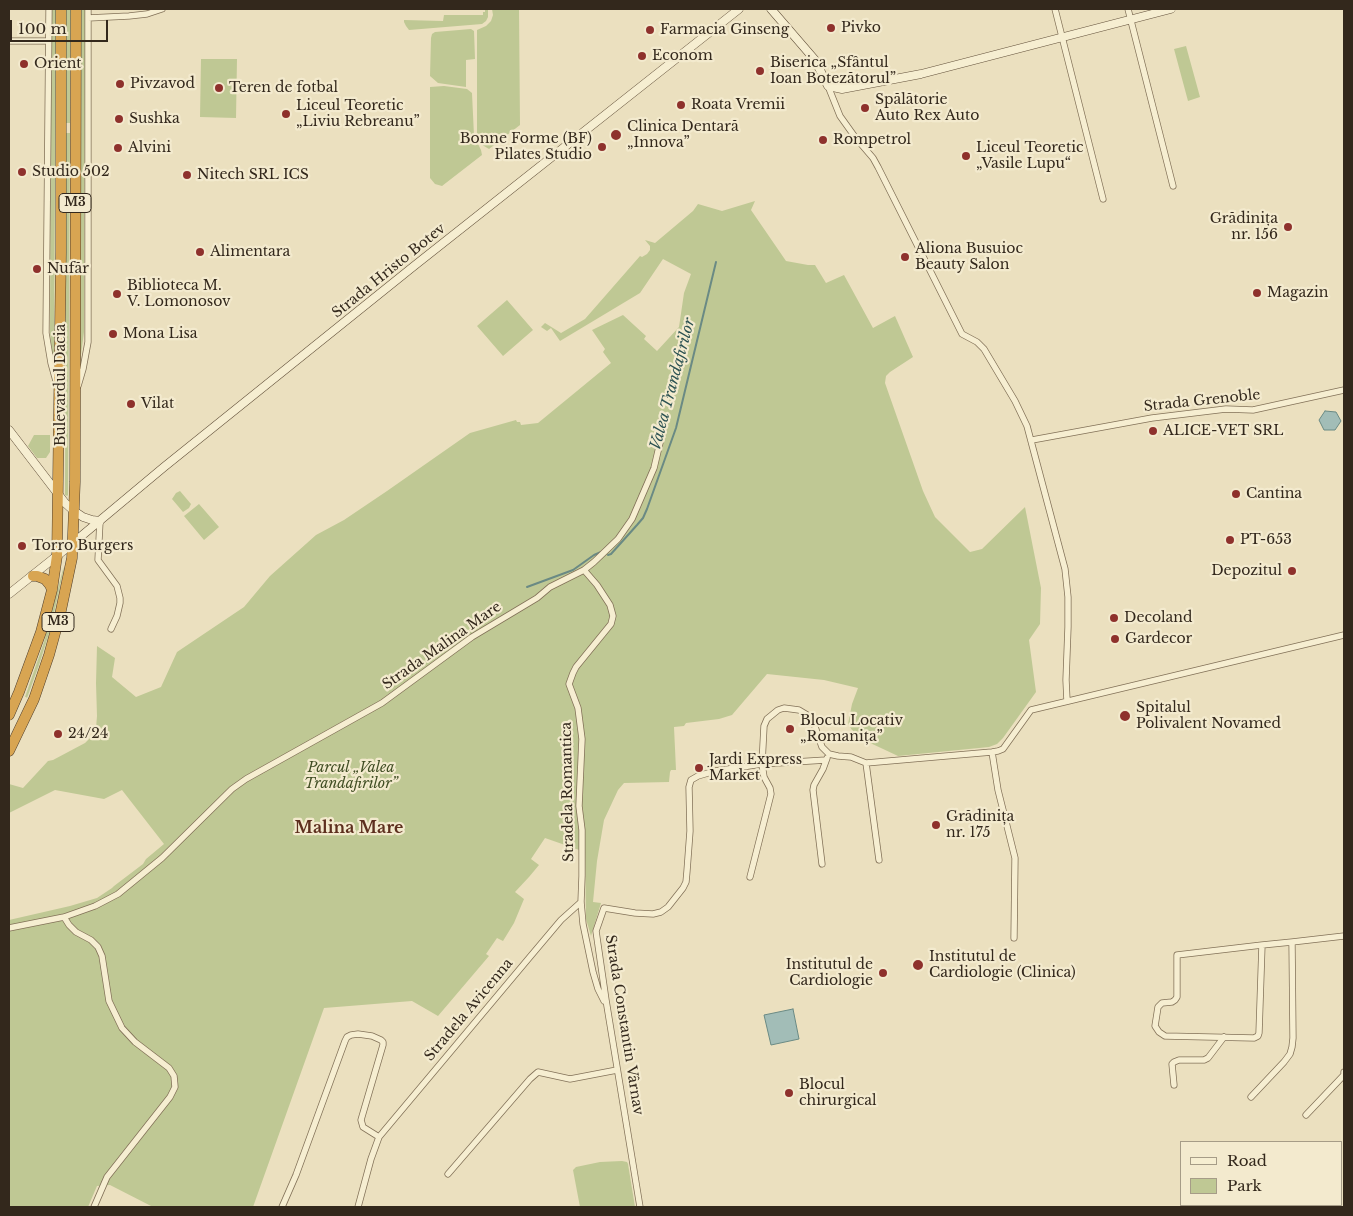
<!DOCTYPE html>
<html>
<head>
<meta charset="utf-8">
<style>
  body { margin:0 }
  #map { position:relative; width:1353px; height:1216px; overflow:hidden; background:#ebe0bf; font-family:"Libre Baskerville",serif }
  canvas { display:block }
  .frame { position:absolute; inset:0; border:10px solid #33281c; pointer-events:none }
  .legend { position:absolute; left:1180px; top:1141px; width:162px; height:65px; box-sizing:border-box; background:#f3eace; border:1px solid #a69c87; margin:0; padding:6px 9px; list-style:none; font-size:15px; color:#33281c }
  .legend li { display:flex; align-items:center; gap:10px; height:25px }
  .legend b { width:25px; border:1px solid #a69c87 }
  .scale { position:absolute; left:10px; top:20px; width:98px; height:22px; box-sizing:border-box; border:2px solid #33281c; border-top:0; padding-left:6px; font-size:15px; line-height:18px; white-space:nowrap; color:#33281c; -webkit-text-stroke:4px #f3eace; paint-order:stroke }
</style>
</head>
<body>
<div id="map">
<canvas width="1353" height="1216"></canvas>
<div class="frame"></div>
<ul class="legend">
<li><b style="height:6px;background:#f6eed1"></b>Road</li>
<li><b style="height:14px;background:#bfc894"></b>Park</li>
</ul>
<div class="scale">100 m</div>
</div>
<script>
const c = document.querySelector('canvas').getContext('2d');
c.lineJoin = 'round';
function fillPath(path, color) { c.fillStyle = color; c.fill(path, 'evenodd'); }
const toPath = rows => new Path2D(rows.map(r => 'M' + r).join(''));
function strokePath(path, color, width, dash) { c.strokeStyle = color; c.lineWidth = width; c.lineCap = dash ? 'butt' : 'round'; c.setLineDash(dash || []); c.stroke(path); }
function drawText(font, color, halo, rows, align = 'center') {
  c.font = font + ' "Libre Baskerville",serif'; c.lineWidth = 4.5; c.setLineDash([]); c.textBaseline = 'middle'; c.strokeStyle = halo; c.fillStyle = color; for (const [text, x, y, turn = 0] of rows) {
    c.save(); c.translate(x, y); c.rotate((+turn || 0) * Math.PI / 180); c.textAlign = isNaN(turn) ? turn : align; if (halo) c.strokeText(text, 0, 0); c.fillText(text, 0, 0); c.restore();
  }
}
const green = toPath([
  [51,9,56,9,54,363,53,362,50,333],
  [66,9,71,9,70,123,66,123],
  [81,9,85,9,84,332,79,369],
  [485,9,488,9,488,17,486,21,482,24,409,30,406,26,404,22,404,20,443,21,444,15,483,15,483,12,485,12],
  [492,9,519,9,520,125,489,149,484,146,480,143,477,135,477,30,486,26,491,21,493,15],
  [471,29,474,31,475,59,466,60,466,87,438,83,430,76,431,38,432,34,435,32],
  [1186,46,1200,97,1188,101,1174,49],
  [201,59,237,59,236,118,200,117],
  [444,86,467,89,472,93,474,136,481,150,482,155,442,186,435,184,430,178,430,87],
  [66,133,70,133,68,495,67,496,65,495],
  [755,201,751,210,786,261,808,265,815,265,826,283,844,275,873,328,895,316,913,357,890,372,886,376,885,383,923,491,935,517,970,552,982,549,1025,507,1041,588,1040,624,1029,640,1036,692,1003,738,997,744,989,747,898,756,866,741,852,730,848,724,852,704,858,688,824,680,767,674,732,715,719,719,686,723,684,726,674,727,676,770,671,770,670,772,669,782,624,783,618,790,604,820,597,861,593,902,601,903,591,936,586,919,585,852,545,838,531,859,539,865,529,877,515,892,524,899,514,923,503,941,497,938,486,954,489,956,438,1016,412,1001,324,1008,253,1207,153,1207,110,1185,97,1186,88,1207,9,1207,9,920,70,906,97,898,112,888,114,886,143,864,146,859,164,844,122,790,104,799,55,790,9,813,9,784,23,788,48,761,53,760,85,743,91,737,96,728,97,716,96,683,97,646,115,658,112,677,136,697,161,687,177,652,244,607,270,576,316,535,344,520,387,491,470,433,516,420,517,422,520,422,521,425,538,423,577,391,611,363,603,352,605,349,592,330,623,315,646,336,644,339,657,351,679,327,684,293,691,274,663,259,640,293,560,341,551,328,547,331,541,327,545,323,561,333,585,319,640,256,642,257,647,254,650,250,650,246,645,240,655,243,693,211,698,204,722,211],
  [507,300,533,330,503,356,477,326],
  [34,435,50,435,50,452,46,458,37,458,28,446],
  [180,491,191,504,189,508,183,512,172,499,176,493],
  [199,504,219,527,204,540,184,516],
  [64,568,51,627,39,665,27,698,26,697,25,697,44,642,63,569],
  [622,1161,627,1162,628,1164,635,1207,580,1207,573,1170,576,1167,600,1162]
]);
const water = toPath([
  [1325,411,1336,412,1341,421,1335,430,1324,430,1319,420,1325,411],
  [793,1009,799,1039,771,1045,764,1015,793,1009]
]);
const stream = toPath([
  [608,555,611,554,637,525,643,518,647,509,676,428,716,262],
  [527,587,573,570,594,555,601,552]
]);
const street = toPath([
  [49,9,46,333,51,363,56,381],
  [1055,9,1103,199],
  [1128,9,1173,186],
  [88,18,129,16,147,14,162,9],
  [9,41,48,41],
  [828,86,840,116,855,137,873,158,878,167,962,334,977,342,984,349,1015,401,1027,426,1065,569,1068,597,1068,627,1066,680,1067,701],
  [78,386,83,369,88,342,88,9],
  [1032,440,1152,418,1226,409,1253,410,1344,390],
  [100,521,98,560,117,586,120,598,120,603,117,616,111,629],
  [584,570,597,585,610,605,613,616,611,624,576,667,573,673,569,684,578,708,582,739,579,806,582,830,582,876,581,902,583,924,593,972,598,989,604,1001],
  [992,752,998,790,1015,858,1014,938],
  [866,763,879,860],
  [822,864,813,790,814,785,823,769,827,758],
  [750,877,771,794,770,788,764,777,762,764,826,760],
  [64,917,69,925,76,932,91,940,98,947,102,956,109,1001,122,1028,135,1042,169,1068,174,1076,175,1087,170,1097,107,1177,94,1207],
  [9,928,64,917,95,906,118,894,162,858,232,789,246,779,382,703,472,637,537,598,550,587,584,570,594,562,618,539,632,519,654,468,663,430,662,420],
  [1262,945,1259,1033,1258,1036,1254,1038,1165,1036,1159,1032,1155,1026,1158,1007,1162,1003,1172,1002,1175,1000,1177,997,1177,955,1262,945,1292,942,1344,936],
  [1174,1085,1172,1064,1174,1062,1179,1060,1204,1060,1208,1058,1224,1037],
  [1251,1097,1284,1062,1290,1054,1292,1047,1293,1038,1292,942],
  [1306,1115,1344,1075,1344,1072],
  [448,1174,530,1079,538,1072,570,1079,617,1070],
  [282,1207,296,1175,345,1041,347,1037,351,1035,358,1034,372,1036,381,1040,383,1042,383,1045,361,1120,363,1127,379,1137],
  [358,1207,371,1159,379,1137,529,958,561,920,581,902],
  [640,1207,606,1000,596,931,604,908,635,913,653,914,661,912,668,907,683,888,686,882,687,871,690,831,689,787,691,780,698,776,715,771,762,764,764,726,767,719,778,710,784,708,799,710,809,716,814,724,822,747,829,754,838,756,851,757,866,763,992,752,998,751,1003,749,1031,710,1344,635]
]);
const secondary = toPath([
  [771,9,815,60,828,86,842,89,921,74,1171,9],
  [9,430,65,503,74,511,83,517,92,520,100,521],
  [9,594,73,543,164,467,414,266,739,9]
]);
const highway = toPath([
  [33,576,37,576,45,579,50,585,52,590],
  [9,715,19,692,41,632,52,590,57,556,61,252,61,9],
  [9,751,34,699,49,655,60,615,72,558,75,482,76,9]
]);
const markers = [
  [831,28,5,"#8e312c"],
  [650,30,5,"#8e312c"],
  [642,56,5,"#8e312c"],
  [24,64,5,"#8e312c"],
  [760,71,5,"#8e312c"],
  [120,84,5,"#8e312c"],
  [219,88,5,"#8e312c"],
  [681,105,5,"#8e312c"],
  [865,108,5,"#8e312c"],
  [286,114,5,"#8e312c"],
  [119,119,5,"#8e312c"],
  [616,135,6,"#8e312c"],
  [823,140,5,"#8e312c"],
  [602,147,5,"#8e312c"],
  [118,148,5,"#8e312c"],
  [966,156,5,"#8e312c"],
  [22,172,5,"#8e312c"],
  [187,175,5,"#8e312c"],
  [1288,227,5,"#8e312c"],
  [200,252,5,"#8e312c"],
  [905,257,5,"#8e312c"],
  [37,269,5,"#8e312c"],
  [1257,293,5,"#8e312c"],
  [117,294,5,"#8e312c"],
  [113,334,5,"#8e312c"],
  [131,404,5,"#8e312c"],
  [1153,431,5,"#8e312c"],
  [1236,494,5,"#8e312c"],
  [1230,540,5,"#8e312c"],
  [22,546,5,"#8e312c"],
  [1292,571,5,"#8e312c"],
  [1114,618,5,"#8e312c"],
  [1115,639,5,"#8e312c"],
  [1125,716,6,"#8e312c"],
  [790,729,5,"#8e312c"],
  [58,734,5,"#8e312c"],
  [699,768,5,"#8e312c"],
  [936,825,5,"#8e312c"],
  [918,965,6,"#8e312c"],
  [883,973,5,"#8e312c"],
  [789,1093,5,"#8e312c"]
];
const shields = [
  [75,203,32],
  [58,622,32]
];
const shieldNames = [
  ["M3",75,203],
  ["M3",58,622]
];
const poiNames = [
  ["Pivko",841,28],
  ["Farmacia Ginseng",660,30],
  ["Econom",652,56],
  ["Biserica „Sfântul",770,63],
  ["Ioan Botezătorul”",770,79],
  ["Orient",34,64],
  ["Pivzavod",130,84],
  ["Teren de fotbal",229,88],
  ["Spălătorie",875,100],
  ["Auto Rex Auto",875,116],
  ["Roata Vremii",691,105],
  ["Liceul Teoretic",296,106],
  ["„Liviu Rebreanu”",296,122],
  ["Sushka",129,119],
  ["Clinica Dentară",627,127],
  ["„Innova”",627,143],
  ["Bonne Forme (BF)",592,139,"right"],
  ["Pilates Studio",592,155,"right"],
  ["Rompetrol",833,140],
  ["Alvini",128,148],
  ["Liceul Teoretic",976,148],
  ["„Vasile Lupu“",976,164],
  ["Studio 502",32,172],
  ["Nitech SRL ICS",197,175],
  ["Grădinița",1278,219,"right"],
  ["nr. 156",1278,235,"right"],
  ["Aliona Busuioc",915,249],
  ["Beauty Salon",915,265],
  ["Alimentara",210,252],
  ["Nufăr",47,269],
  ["Biblioteca M.",127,286],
  ["V. Lomonosov",127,302],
  ["Magazin",1267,293],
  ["Mona Lisa",123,334],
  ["Vilat",141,404],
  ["ALICE-VET SRL",1163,431],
  ["Cantina",1246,494],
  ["PT-653",1240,540],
  ["Torro Burgers",32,546],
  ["Depozitul",1282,571,"right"],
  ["Decoland",1124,618],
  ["Gardecor",1125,639],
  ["Spitalul",1136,708],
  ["Polivalent Novamed",1136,724],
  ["Blocul Locativ",800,721],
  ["„Romanița”",800,737],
  ["24/24",68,734],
  ["Jardi Express",709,760],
  ["Market",709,776],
  ["Grădinița",946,817],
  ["nr. 175",946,833],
  ["Institutul de",929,957],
  ["Cardiologie (Clinica)",929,973],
  ["Institutul de",873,965,"right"],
  ["Cardiologie",873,981,"right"],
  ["Blocul",799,1085],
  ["chirurgical",799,1101]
];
const streetNames = [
  ["Strada Hristo Botev",389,271,-39],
  ["Bulevardul Dacia",61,385,-90],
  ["Strada Grenoble",1202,401,-6],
  ["Strada Malina Mare",442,646,-35],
  ["Stradela Romantica",568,792,-91],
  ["Stradela Avicenna",469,1010,-50],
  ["Strada Constantin Vârnav",624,1025,81]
];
const parkNames = [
  ["Parcul „Valea",351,768],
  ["Trandafirilor”",351,784]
];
const waterNames = [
  ["Valea Trandafirilor",673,384,-75]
];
const quarterNames = [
  ["Malina Mare",349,828]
];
fillPath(green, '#bfc894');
fillPath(water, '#a2bdb7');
strokePath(water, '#6a8a84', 1);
strokePath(stream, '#6a8a84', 2);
strokePath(street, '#827158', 7);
strokePath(secondary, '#64523c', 9);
strokePath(highway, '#503f2d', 11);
strokePath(street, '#f6eed1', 5.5);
strokePath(secondary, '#f6eed1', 8);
strokePath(highway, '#d8a552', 10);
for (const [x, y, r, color] of markers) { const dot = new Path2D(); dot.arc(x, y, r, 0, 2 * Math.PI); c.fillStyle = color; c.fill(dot); strokePath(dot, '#f3eace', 2); }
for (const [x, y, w] of shields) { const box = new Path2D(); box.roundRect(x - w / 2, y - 9.5, w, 19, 4); c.fillStyle = '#f3eace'; c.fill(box); strokePath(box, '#33281c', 1); }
drawText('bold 12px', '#33281c', null, shieldNames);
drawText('14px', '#33281c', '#f3eace', poiNames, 'left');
drawText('14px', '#33281c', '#f3eace', streetNames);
drawText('italic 14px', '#414e24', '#f3eace', parkNames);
drawText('italic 15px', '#2c5252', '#f3eace', waterNames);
drawText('bold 16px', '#5d2f1e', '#f3eace', quarterNames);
</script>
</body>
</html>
